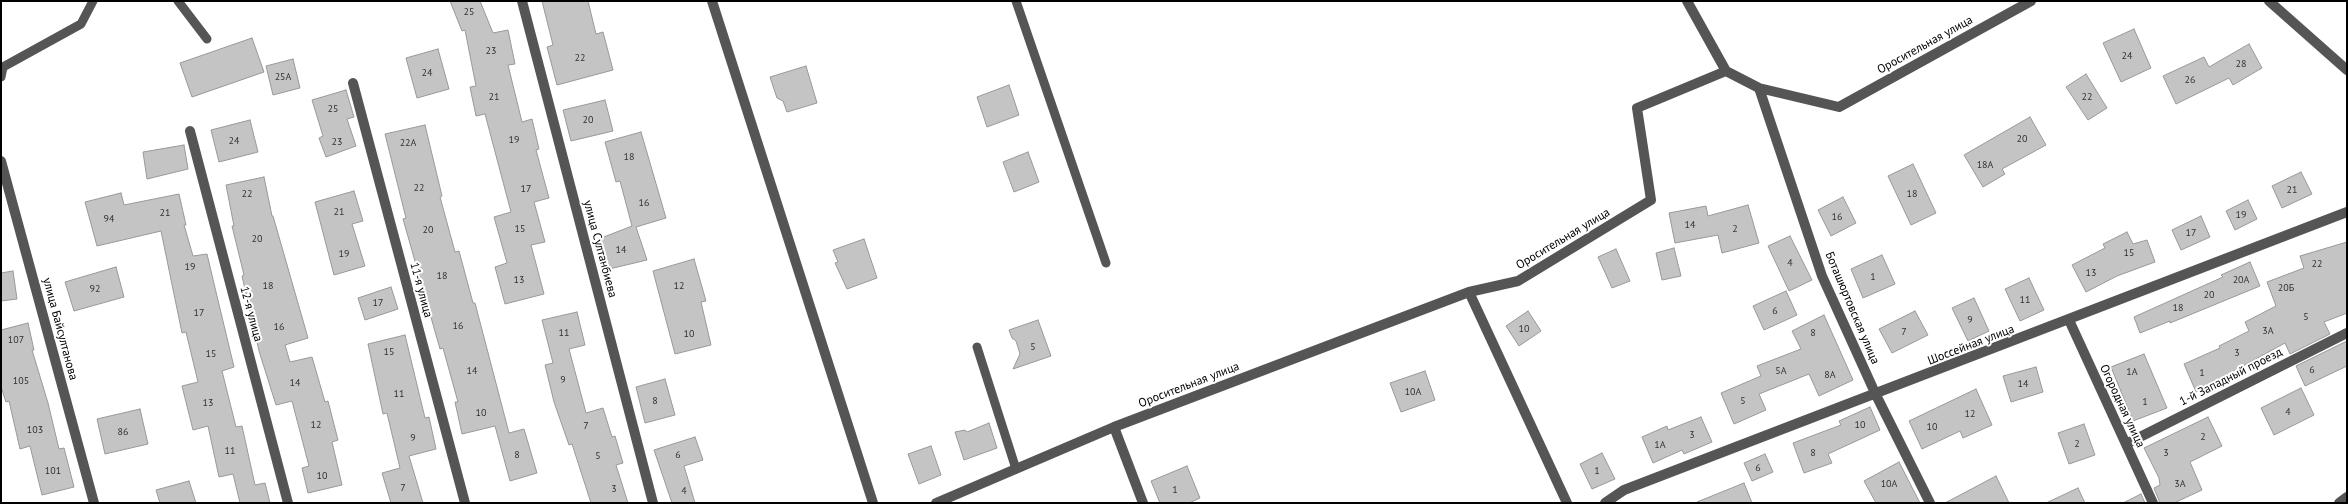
<!DOCTYPE html>
<html>
<head>
<meta charset="utf-8">
<style>
  body { margin:0 }
  #map { position:relative; width:2348px; height:504px; overflow:hidden; background:#fff; font-family:"PT Sans",sans-serif }
  canvas { display:block }
  .frame { position:absolute; inset:0; border:2px solid #000; pointer-events:none }
</style>
</head>
<body>
<div id="map">
<canvas width="2348" height="504"></canvas>
<div class="frame"></div>
</div>
<script>
const c = document.querySelector('canvas').getContext('2d');
c.lineJoin = 'round';
function fillPath(path, color) { c.fillStyle = color; c.fill(path, 'evenodd'); }
const toPath = rows => new Path2D(rows.map(r => 'M' + r).join(''));
function strokePath(path, color, width, dash) { c.strokeStyle = color; c.lineWidth = width; c.lineCap = dash ? 'butt' : 'round'; c.setLineDash(dash || []); c.stroke(path); }
function drawText(font, color, halo, rows, align = 'center') {
  c.font = font + ' "PT Sans",sans-serif'; c.lineWidth = 4; c.setLineDash([]); c.textBaseline = 'middle'; c.strokeStyle = halo; c.fillStyle = color; for (const [text, x, y, turn = 0] of rows) {
    c.save(); c.translate(x, y); c.rotate((+turn || 0) * Math.PI / 180); c.textAlign = isNaN(turn) ? turn : align; if (halo) c.strokeText(text, 0, 0); c.fillText(text, 0, 0); c.restore();
  }
}
const building = toPath([
  [450,1,480,1,493,33,508,30,515,64,508,65,522,122,532,119,539,149,536,150,549,198,534,202,545,242,531,245,544,294,505,304,495,267,507,263,494,217,511,212,485,114,476,116,470,87,476,86,465,30,462,31,450,1],
  [542,1,588,1,596,34,603,32,613,70,557,85,547,47,553,45,542,1],
  [2134,29,2151,68,2121,82,2103,43,2134,29],
  [252,38,264,72,192,97,180,63,252,38],
  [2249,44,2262,68,2233,85,2229,78,2176,104,2163,76,2204,57,2209,67,2249,44],
  [438,49,449,89,417,98,406,58,438,49],
  [293,59,300,88,273,95,266,66,293,59],
  [806,66,817,103,787,112,783,101,777,98,770,77,806,66],
  [2086,74,2107,108,2088,120,2066,87,2086,74],
  [1009,85,1019,115,987,127,977,97,1009,85],
  [346,90,354,117,347,119,356,146,326,157,319,138,323,136,312,100,346,90],
  [605,100,613,131,571,141,563,110,605,100],
  [2030,117,2046,145,2002,169,2005,174,1983,187,1964,155,2030,117],
  [250,120,258,152,219,162,211,130,250,120],
  [425,125,442,196,440,197,455,252,459,251,473,303,475,303,509,433,524,429,537,473,510,481,495,426,462,434,455,402,458,402,443,348,440,349,403,219,406,218,385,134,425,125],
  [641,132,666,218,636,227,647,260,605,270,596,240,632,226,620,181,616,182,605,142,641,132],
  [184,145,188,169,147,179,143,152,184,145],
  [1028,152,1039,182,1014,192,1003,162,1028,152],
  [1913,164,1936,213,1911,225,1888,176,1913,164],
  [2301,172,2312,194,2282,208,2272,186,2301,172],
  [264,177,272,216,273,216,308,338,285,345,290,362,312,357,325,402,328,401,338,440,332,442,342,485,308,493,302,468,309,466,292,401,276,405,259,351,242,276,244,275,232,226,234,226,226,185,264,177],
  [354,191,363,221,352,224,365,266,334,275,315,202,354,191],
  [121,193,124,205,179,194,186,225,184,225,193,256,207,254,216,292,234,367,222,371,236,427,242,426,255,485,265,483,270,503,240,503,233,474,219,477,208,426,193,430,182,386,198,382,186,332,182,333,161,231,97,246,85,202,121,193],
  [1843,197,1856,223,1831,236,1818,210,1843,197],
  [2248,200,2257,219,2235,230,2226,211,2248,200],
  [1748,205,1759,243,1722,253,1718,235,1675,243,1669,213,1706,206,1708,216,1748,205],
  [2201,216,2210,237,2181,250,2172,230,2201,216],
  [2127,232,2133,244,2147,240,2155,262,2117,276,2086,292,2072,265,2105,248,2103,244,2127,232],
  [1790,236,1812,280,1789,291,1768,246,1790,236],
  [864,239,877,278,847,289,835,263,838,262,833,250,864,239],
  [2347,242,2347,313,2324,322,2330,334,2290,354,2285,343,2219,379,2220,381,2196,392,2184,364,2220,348,2219,346,2249,331,2245,322,2276,306,2267,282,2304,268,2300,256,2347,242],
  [1674,248,1681,276,1662,280,1656,253,1674,248],
  [1616,249,1630,281,1612,288,1598,257,1616,249],
  [1882,255,1895,284,1863,298,1851,269,1882,255],
  [694,259,706,301,701,302,711,345,675,354,653,271,694,259],
  [2250,262,2260,286,2170,323,2170,321,2140,333,2134,317,2223,277,2221,275,2250,262],
  [116,267,124,297,74,311,65,282,116,267],
  [13,271,17,299,1,301,1,273,13,271],
  [2029,278,2044,310,2020,321,2005,289,2029,278],
  [391,287,398,309,365,320,358,298,391,287],
  [1786,291,1797,315,1764,330,1753,306,1786,291],
  [1974,298,1989,331,1968,341,1952,308,1974,298],
  [1528,311,1541,331,1519,346,1506,326,1528,311],
  [1915,311,1928,335,1892,353,1879,329,1915,311],
  [577,312,585,345,569,349,586,413,603,408,612,437,615,436,623,463,616,465,628,503,591,503,572,444,569,445,554,402,545,365,553,363,542,320,577,312],
  [1824,315,1853,380,1819,396,1809,374,1759,394,1766,410,1734,424,1721,393,1761,376,1757,366,1801,349,1792,331,1824,315],
  [1038,320,1051,356,1013,369,1020,354,1016,341,1012,338,1009,330,1038,320],
  [28,323,34,350,32,350,48,403,59,449,64,448,74,487,42,495,30,446,20,449,9,401,6,402,1,387,1,330,28,323],
  [405,335,425,418,429,417,436,449,409,456,423,503,391,503,382,473,400,468,387,413,383,414,368,344,405,335],
  [2347,341,2347,366,2305,386,2296,366,2347,341],
  [2144,354,2167,408,2133,421,2111,367,2144,354],
  [2036,367,2043,392,2011,402,2003,376,2036,367],
  [1425,371,1435,400,1401,412,1390,383,1425,371],
  [665,379,675,415,645,423,636,387,665,379],
  [2301,388,2314,415,2274,435,2261,408,2301,388],
  [1976,389,1992,425,1963,438,1960,431,1922,449,1909,421,1976,389],
  [1870,407,1880,430,1828,454,1832,463,1804,473,1793,443,1841,425,1839,421,1870,407],
  [140,409,148,444,105,454,97,419,140,409],
  [1701,417,1712,442,1684,454,1682,450,1653,463,1642,437,1667,426,1668,430,1701,417],
  [2208,417,2222,446,2190,462,2202,490,2174,503,2160,503,2154,488,2160,485,2159,478,2144,448,2208,417],
  [989,423,997,448,964,460,955,432,965,430,967,432,989,423],
  [2084,424,2095,455,2069,464,2058,433,2084,424],
  [695,437,703,460,684,466,695,503,672,503,654,450,695,437],
  [931,446,941,475,919,484,908,454,931,446],
  [1602,453,1615,479,1592,489,1580,464,1602,453],
  [1765,454,1773,472,1752,481,1744,463,1765,454],
  [1899,462,1920,503,1876,503,1864,481,1899,462],
  [1187,466,1200,498,1189,503,1160,503,1151,481,1187,466],
  [1996,476,2009,503,1945,503,1996,476],
  [189,481,196,503,160,503,156,490,189,481],
  [1744,483,1752,503,1697,503,1697,502,1744,483],
  [2078,488,2085,503,2046,503,2078,488],
  [2141,494,2145,503,2123,503,2141,494]
]);
const service = toPath([
  [178,1,207,39],
  [1016,1,1106,263],
  [1,77,3,67,81,24,93,1],
  [977,347,1016,469]
]);
const minor = toPath([
  [522,1,653,503],
  [712,1,873,503],
  [1687,1,1726,71],
  [2269,1,2347,70],
  [353,83,465,503],
  [1759,88,1822,276,1876,395,1930,503],
  [190,131,288,503],
  [1,161,94,503],
  [1469,292,1567,503],
  [2069,320,2153,503],
  [1114,427,1143,503],
  [2126,444,2347,333],
  [936,503,1114,427,1469,292,1518,281,1651,200,1637,108,1726,71,1759,88,1839,107,2031,1],
  [1605,503,1624,490,2347,212],
  [2339,503,2347,497]
]);
const numberNames = [
  ["25",469,12],
  ["23",491,51],
  ["24",2127,56],
  ["22",580,58],
  ["28",2241,64],
  ["24",427,73],
  ["25А",283,77],
  ["26",2190,80],
  ["21",494,97],
  ["22",2087,97],
  ["25",333,109],
  ["20",588,120],
  ["20",2022,139],
  ["19",514,140],
  ["24",234,141],
  ["23",337,142],
  ["22А",408,143],
  ["18",629,157],
  ["18А",1985,165],
  ["22",419,188],
  ["17",526,189],
  ["21",2292,190],
  ["22",247,194],
  ["18",1912,194],
  ["16",644,203],
  ["21",339,212],
  ["21",165,213],
  ["19",2241,215],
  ["16",1837,217],
  ["94",109,219],
  ["14",1690,225],
  ["15",520,229],
  ["2",1735,229],
  ["20",428,230],
  ["17",2191,233],
  ["20",257,239],
  ["14",621,250],
  ["15",2129,253],
  ["19",344,254],
  ["4",1790,263],
  ["22",2317,264],
  ["19",190,267],
  ["13",2091,273],
  ["18",442,276],
  ["1",1873,277],
  ["13",519,280],
  ["20А",2241,280],
  ["18",268,286],
  ["12",679,286],
  ["20Б",2286,288],
  ["92",95,289],
  ["20",2209,295],
  ["11",2025,300],
  ["17",378,303],
  ["18",2178,308],
  ["6",1775,311],
  ["17",199,313],
  ["5",2306,317],
  ["9",1970,320],
  ["16",458,326],
  ["16",279,327],
  ["10",1524,329],
  ["3А",2268,331],
  ["7",1904,332],
  ["11",564,333],
  ["8",1813,333],
  ["10",689,334],
  ["107",16,340],
  ["5",1033,347],
  ["15",389,352],
  ["3",2237,353],
  ["15",211,354],
  ["6",2312,370],
  ["14",472,371],
  ["5А",1781,371],
  ["1А",2132,372],
  ["1",2202,373],
  ["8А",1830,375],
  ["9",563,380],
  ["105",21,381],
  ["14",295,383],
  ["14",2023,384],
  ["10А",1413,392],
  ["11",399,394],
  ["8",655,401],
  ["5",1743,401],
  ["1",2145,402],
  ["13",208,403],
  ["4",2288,412],
  ["10",481,413],
  ["12",1970,414],
  ["12",316,425],
  ["10",1860,425],
  ["7",586,426],
  ["10",1932,427],
  ["103",35,430],
  ["86",123,432],
  ["3",1692,435],
  ["2",2203,437],
  ["9",413,438],
  ["2",2077,444],
  ["1А",1660,445],
  ["11",230,451],
  ["8",1813,453],
  ["3",2166,453],
  ["8",517,455],
  ["6",678,455],
  ["5",598,456],
  ["6",1758,468],
  ["101",53,471],
  ["1",1597,471],
  ["10",322,476],
  ["10А",1889,484],
  ["3А",2180,484],
  ["7",403,488],
  ["3",614,489],
  ["1",1175,490],
  ["4",684,491]
];
const streetNames = [
  ["Оросительная улица",1925,45,-29],
  ["Оросительная улица",1563,239,-31],
  ["улица Султанбиева",600,249,75],
  ["11-я улица",421,290,75],
  ["Боташюртовская улица",1852,308,67],
  ["12-я улица",251,314,75],
  ["улица Байсултанова",60,329,75],
  ["Шоссейная улица",1971,345,-21],
  ["1-й Западный проезд",2231,377,-27],
  ["Оросительная улица",1189,385,-21],
  ["Огородная улица",2122,406,65]
];
fillPath(building, '#c4c4c4');
strokePath(building, '#999', 1);
strokePath(service, '#555', 9);
strokePath(minor, '#555', 10);
drawText('10px', '#313131', null, numberNames);
drawText('12px', '#000', '#fff', streetNames);
</script>
</body>
</html>
